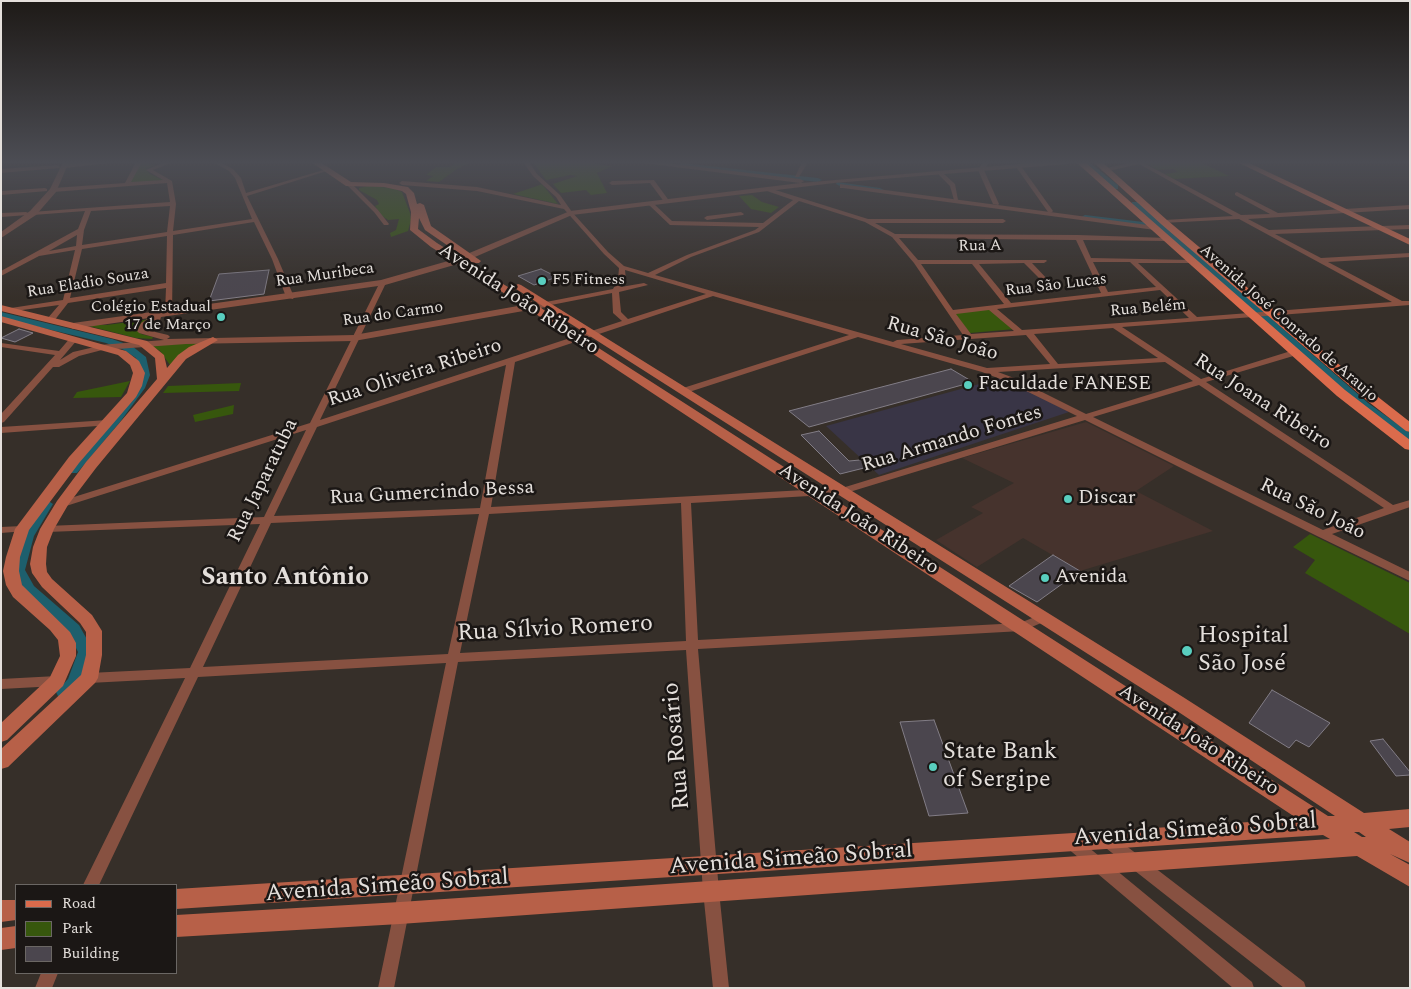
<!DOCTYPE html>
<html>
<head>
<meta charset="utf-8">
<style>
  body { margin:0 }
  #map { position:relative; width:1411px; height:989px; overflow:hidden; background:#362f29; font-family:Spectral,serif }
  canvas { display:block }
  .frame { position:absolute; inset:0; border:2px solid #e4dfdb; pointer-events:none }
  .legend { position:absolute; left:15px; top:884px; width:162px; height:90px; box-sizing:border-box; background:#1b1715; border:1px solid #6b6764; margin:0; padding:6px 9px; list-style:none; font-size:15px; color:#e4dfdb }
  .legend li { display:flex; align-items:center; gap:10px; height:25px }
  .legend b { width:25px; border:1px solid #6b6764 }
</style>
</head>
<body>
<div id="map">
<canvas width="1411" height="989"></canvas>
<div class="frame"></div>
<ul class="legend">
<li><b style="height:6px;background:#db6b4c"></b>Road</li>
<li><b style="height:14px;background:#37570d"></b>Park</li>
<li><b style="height:14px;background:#4b464e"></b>Building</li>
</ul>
</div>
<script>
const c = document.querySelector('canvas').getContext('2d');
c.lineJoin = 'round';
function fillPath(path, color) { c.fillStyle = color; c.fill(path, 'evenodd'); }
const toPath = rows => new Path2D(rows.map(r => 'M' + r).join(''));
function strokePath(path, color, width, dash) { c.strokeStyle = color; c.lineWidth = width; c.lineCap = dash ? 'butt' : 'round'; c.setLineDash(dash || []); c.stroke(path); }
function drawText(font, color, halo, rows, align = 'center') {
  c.font = font + ' Spectral,serif'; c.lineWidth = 5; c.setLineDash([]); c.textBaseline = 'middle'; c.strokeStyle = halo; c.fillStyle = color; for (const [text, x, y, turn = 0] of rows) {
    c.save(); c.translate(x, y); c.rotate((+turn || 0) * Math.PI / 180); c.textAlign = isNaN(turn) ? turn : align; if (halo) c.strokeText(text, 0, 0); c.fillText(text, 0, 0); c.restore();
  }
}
const commercial = toPath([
  [1086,422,1174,466,1136,491,1213,531,1080,571,1023,538,977,567,936,540,983,513,971,507,1014,483,962,458]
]);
const industrial = toPath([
  [1001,378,1024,388,1069,412,879,475,826,426]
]);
const green = toPath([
  [139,162,156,165,146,169,150,174,165,181,128,183],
  [456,162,472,162,457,169,439,182,426,181,433,176,426,175,436,167,450,167],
  [533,162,582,162,612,166,597,173,607,193,591,195,586,190,561,193,553,184,577,176,570,175,546,180],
  [1143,162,1200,162,1229,176,1174,179,1164,174,1178,172,1173,169,1157,170],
  [542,184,558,204,513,194,534,187],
  [369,186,393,188,402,192,410,213,411,220,408,231,391,237,390,233,396,230,399,219,388,220,382,216,375,206,379,204,377,200,359,190,359,188],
  [752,195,762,202,779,207,771,213,751,209,739,196],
  [995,308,1015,329,970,333,953,312],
  [151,319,138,330,141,334,153,337,152,339,136,338,85,325,107,325],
  [202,343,184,351,170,365,160,351,150,345],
  [130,381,121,397,73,398,77,392],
  [241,383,239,391,163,393,168,386],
  [234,405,233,414,195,422,193,415],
  [1310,534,1410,583,1410,634,1305,573,1315,560,1293,547]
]);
const canal = toPath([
  [1082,162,1089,162,1118,185,1118,189,1112,189,1082,162],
  [682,163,818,178,822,180,818,182,680,166,680,164,682,163],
  [837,182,880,188,884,190,880,192,840,186,836,184,837,182],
  [1132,202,1138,202,1368,403,1410,433,1410,442,1360,407,1158,228,1085,219,1081,217,1085,215,1152,223,1132,206,1132,202],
  [1,312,112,339,132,346,146,357,150,375,145,388,120,422,77,473,69,473,67,470,135,388,140,375,136,358,124,350,106,343,1,318,1,312],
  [47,500,53,504,34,536,25,570,34,586,79,625,94,652,80,686,70,696,64,698,58,696,56,692,68,679,78,652,68,632,24,592,11,570,20,536,43,501,47,500]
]);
const building = toPath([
  [541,269,557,277,534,285,518,276,541,269],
  [269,270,264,294,209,301,219,274,269,270],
  [19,329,33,333,15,342,1,338,19,329],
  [951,369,973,382,809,427,789,411,951,369],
  [819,431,849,461,860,460,868,467,840,474,801,435,819,431],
  [1053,555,1080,571,1037,602,1009,586,1053,555],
  [1272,690,1330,723,1309,747,1296,740,1289,748,1249,723,1272,690],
  [934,720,968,813,929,816,900,722,934,720],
  [1383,739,1410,772,1410,775,1396,776,1370,741,1383,739]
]);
const minor = toPath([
  [92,162,118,162,65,168,62,166,65,164,92,162],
  [136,162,142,162,131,182,163,180,146,170,165,162,173,162,153,170,172,181,176,204,173,231,252,219,235,178,229,171,213,162,220,162,233,169,241,178,246,193,330,168,330,170,247,196,278,259,294,297,293,299,286,297,272,259,254,222,173,235,172,315,166,315,165,313,166,288,68,303,54,321,51,321,47,319,59,305,8,312,8,308,11,308,63,300,75,250,39,256,1,276,1,271,78,229,85,211,33,215,31,214,31,212,170,202,167,183,53,192,50,190,53,188,125,183,136,162],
  [170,206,167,232,82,245,84,230,91,211,170,206],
  [77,235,76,246,49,251,77,235],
  [167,236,166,283,70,298,82,249,167,236],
  [523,162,529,162,537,174,560,195,572,212,608,252,624,266,648,273,687,255,755,230,759,227,670,225,649,205,649,203,653,203,672,221,763,223,793,200,767,191,766,190,769,188,868,219,1003,219,1006,221,1003,223,875,223,895,234,1078,235,1168,238,1168,240,1166,241,1083,240,1091,258,1192,260,1193,261,1190,263,1138,263,1197,317,1392,302,1239,219,1162,223,1162,221,1164,220,1233,216,1139,164,1104,172,1101,170,1102,169,1134,162,1142,162,1241,215,1270,214,1235,195,1235,193,1237,192,1278,213,1410,205,1410,209,1248,219,1269,230,1410,225,1410,229,1275,234,1321,258,1410,253,1410,257,1328,262,1402,301,1410,301,1410,305,1122,327,1201,379,1294,350,1300,350,1300,354,1206,382,1393,505,1410,500,1410,507,1332,534,1410,572,1410,581,1317,536,1085,420,843,494,691,503,698,640,1020,623,1042,614,1046,615,1048,618,1046,621,1022,631,698,649,719,891,729,988,713,988,703,891,686,650,458,662,394,988,378,988,446,663,198,677,99,885,83,885,185,678,89,683,85,681,83,678,85,675,89,673,190,668,260,524,47,532,42,529,47,526,264,517,306,430,66,506,58,506,57,504,58,502,310,423,380,282,386,283,320,420,622,321,613,313,612,293,546,306,542,304,546,302,613,289,618,280,619,268,604,254,564,209,477,191,402,185,399,183,402,181,477,187,561,205,556,197,533,176,523,162],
  [799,201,865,222,892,237,914,263,963,335,897,340,893,342,655,275,691,257,759,232,799,201],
  [899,238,1076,240,1101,293,1011,303,979,264,1024,263,1044,283,1046,284,1050,282,1032,263,1044,263,1047,261,1046,260,918,260,899,238],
  [1093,262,1130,262,1156,287,1108,292,1093,262],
  [921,264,972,264,1004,304,953,310,921,264],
  [625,270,706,294,628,319,621,312,619,292,648,285,644,283,621,287,626,280,625,270],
  [1160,290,1189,318,1022,330,997,309,1160,290],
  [713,296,849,335,680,389,679,391,680,393,686,393,858,337,982,372,1008,382,1077,416,842,488,491,507,515,362,713,296],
  [989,310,1014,331,971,334,956,314,989,310],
  [1113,328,1158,358,1058,364,1034,334,1113,328],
  [1026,335,1050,364,987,368,901,344,1026,335],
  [1165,362,1193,381,1086,414,1014,378,998,372,1165,362],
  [506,365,480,508,274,516,317,427,506,365],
  [1199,385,1384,508,1323,530,1093,417,1199,385],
  [681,503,686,641,460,653,489,514,681,503],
  [479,514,448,654,203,667,271,523,479,514],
  [802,162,808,162,799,177,795,177,802,162],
  [983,162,989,162,984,170,999,204,998,205,993,204,978,170,983,162],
  [57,165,60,167,59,168,1,173,1,169,57,165],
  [1017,166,1021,166,1053,211,1052,212,1048,212,1016,167,1017,166],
  [939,173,943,173,955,184,958,200,954,200,950,186,939,175,939,173],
  [654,180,670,202,669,203,665,203,650,183,612,185,609,183,612,181,654,180],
  [347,183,351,183,378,210,389,224,388,225,384,225,374,212,347,185,347,183],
  [45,188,47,189,47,191,1,195,1,191,45,188],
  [26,212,28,213,28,215,1,217,1,213,26,212],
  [741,212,744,214,743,215,707,220,704,218,707,216,741,212],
  [71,337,74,337,78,339,60,360,73,352,103,345,107,347,106,349,79,356,59,367,53,367,4,422,1,423,1,414,55,355,1,347,1,343,59,351,71,337],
  [108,420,113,423,111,425,1,433,1,427,108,420],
  [22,526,27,529,26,531,1,533,1,527,22,526],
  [57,676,61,678,63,681,61,684,57,686,1,689,1,679,57,676],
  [1107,833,1112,835,1304,982,1306,988,1284,988,1102,845,1100,840,1102,835,1107,833],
  [1071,835,1076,837,1252,982,1254,988,1233,988,1066,847,1064,842,1066,837,1071,835],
  [41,973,58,973,52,988,35,988,41,973]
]);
const tertiary = toPath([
  [63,162,69,162,56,192,36,215,1,238,1,232,30,211,50,189,63,162],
  [636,162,658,162,800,179,804,181,801,183,1041,162,1071,162,1068,164,834,183,572,215,461,263,385,285,161,317,160,320,150,325,147,330,168,335,170,337,167,339,354,335,546,301,551,304,546,307,354,341,186,344,103,350,98,347,99,345,164,340,139,333,137,331,141,323,149,318,73,329,68,326,73,323,381,280,455,259,570,211,800,183,636,162],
  [840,184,1155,226,1159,228,1155,230,843,188,840,188,840,184]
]);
const secondary = toPath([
  [311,162,320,162,351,182,384,183,408,187,414,193,417,204,420,203,424,205,431,226,481,261,479,263,473,263,425,230,419,218,418,229,437,243,537,305,583,338,1328,816,1335,816,1171,707,513,287,518,284,521,285,1183,697,1364,813,1410,809,1410,827,1389,829,1410,842,1410,863,1390,854,1410,865,1410,887,1357,856,400,924,176,937,176,915,400,902,1330,839,1323,835,176,909,176,889,1298,819,575,342,529,309,431,247,410,230,411,212,406,194,402,191,384,187,346,186,311,162],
  [1354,832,1359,832,1366,837,1362,837,1354,832],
  [1,305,147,341,164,355,167,368,178,355,189,347,213,337,218,340,186,359,96,468,68,505,54,529,47,547,46,564,47,572,52,579,92,615,102,631,102,655,98,678,95,683,8,767,1,769,1,749,81,675,86,655,86,632,80,623,42,587,32,573,30,564,33,547,40,529,57,501,86,462,157,379,155,358,139,345,1,311,1,305],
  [1,316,126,351,139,361,145,373,142,386,136,397,79,463,29,530,20,557,19,571,22,585,70,632,76,643,76,656,63,686,7,740,1,742,1,723,50,677,60,656,58,640,50,630,13,597,6,585,3,571,6,557,15,529,69,457,127,393,133,373,130,365,118,355,1,322,1,316],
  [1,900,16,900,16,920,1,922,1,900],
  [16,926,16,948,1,950,1,928,16,926]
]);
const primary = toPath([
  [1076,162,1085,162,1345,390,1410,440,1410,450,1405,449,1337,396,1076,162],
  [1093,162,1102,162,1167,220,1373,393,1410,422,1410,432,1406,431,1365,399,1161,224,1093,162],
  [1237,162,1247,162,1410,239,1410,245,1237,162]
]);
const markers = [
  [542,281,5,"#59cebf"],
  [221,317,5,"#59cebf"],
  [968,385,5,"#59cebf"],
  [1068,499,5,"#59cebf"],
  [1045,578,5,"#59cebf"],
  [1187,651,6,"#59cebf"],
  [933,767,5,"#59cebf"]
];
const farStreetnames = [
  ["Rua A",980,247,-1],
  ["Rua Muribeca",325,276,-8],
  ["Rua Eladio Souza",88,284,-9],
  ["Rua São Lucas",1056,286,-7],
  ["Rua Belém",1148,309,-5],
  ["Rua do Carmo",393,315,-8],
  ["Avenida José Conrado de Araujo",1288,324,41]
];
const farPoinames = [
  ["F5 Fitness",552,281],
  ["Colégio Estadual",211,308,"right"],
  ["17 de Março",211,326,"right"]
];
const streetNames = [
  ["Avenida João Ribeiro",518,300,33],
  ["Rua São João",942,340,16],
  ["Rua Oliveira Ribeiro",415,374,-18],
  ["Rua Joana Ribeiro",1262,403,33],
  ["Rua Armando Fontes",952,440,-17],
  ["Rua Japaratuba",264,481,-64],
  ["Rua Gumercindo Bessa",432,494,-3],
  ["Rua São João",1312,510,26],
  ["Avenida João Ribeiro",858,520,33],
  ["Avenida João Ribeiro",1198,741,33]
];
const poiNames = [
  ["Faculdade FANESE",978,385],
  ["Discar",1078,499],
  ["Avenida",1055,578]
];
const nearStreetnames = [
  ["Rua Sílvio Romero",555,630,-3],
  ["Rua Rosário",678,746,-95],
  ["Avenida Simeão Sobral",1195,831,-4],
  ["Avenida Simeão Sobral",791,860,-4],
  ["Avenida Simeão Sobral",387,887,-4]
];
const nearPoinames = [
  ["Hospital",1198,637],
  ["São José",1198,665],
  ["State Bank",943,753],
  ["of Sergipe",943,781]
];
const districtNames = [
  ["Santo Antônio",285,579]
];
fillPath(commercial, '#46332d');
fillPath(industrial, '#393546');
fillPath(green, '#37570d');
fillPath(canal, '#1d5f6d');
fillPath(building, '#4b464e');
strokePath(building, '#827d86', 1);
fillPath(minor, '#875141');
fillPath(tertiary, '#875141');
fillPath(secondary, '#b76048');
fillPath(primary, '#db6b4c');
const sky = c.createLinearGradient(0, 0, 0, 301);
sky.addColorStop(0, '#1e1a17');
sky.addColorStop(0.54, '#4c4d54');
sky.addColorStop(1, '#4c4d5400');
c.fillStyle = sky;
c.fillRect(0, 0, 1411, 301);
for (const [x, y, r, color] of markers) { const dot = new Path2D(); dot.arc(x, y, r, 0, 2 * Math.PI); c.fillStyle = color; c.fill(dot); strokePath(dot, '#1b1715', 2); }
drawText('16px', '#e4dfdb', '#1b1715', farStreetnames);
drawText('16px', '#e4dfdb', '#1b1715', farPoinames, 'left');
drawText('20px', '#e4dfdb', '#1b1715', streetNames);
drawText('20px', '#e4dfdb', '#1b1715', poiNames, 'left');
drawText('24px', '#e4dfdb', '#1b1715', nearStreetnames);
drawText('24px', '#e4dfdb', '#1b1715', nearPoinames, 'left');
drawText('bold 25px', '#e4dfdb', '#1b1715', districtNames);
</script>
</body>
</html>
